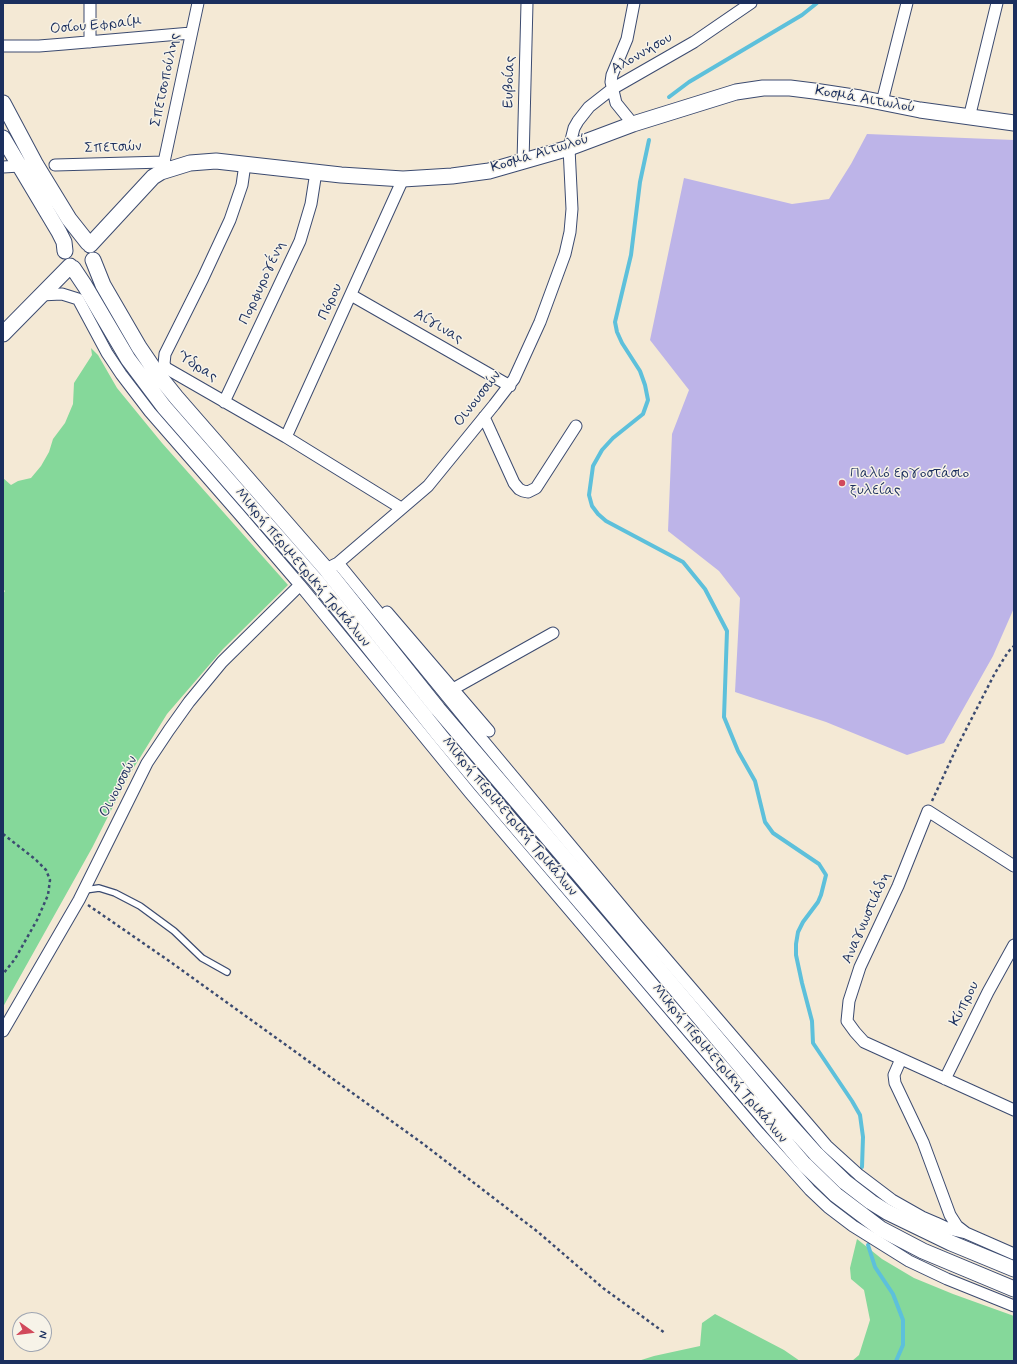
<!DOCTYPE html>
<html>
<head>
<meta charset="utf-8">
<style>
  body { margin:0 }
  #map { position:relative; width:1017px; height:1364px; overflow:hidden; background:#f4e9d5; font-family:Mynerve,sans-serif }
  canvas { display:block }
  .frame { position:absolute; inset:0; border:4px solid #1b2f5e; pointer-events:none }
  .north { position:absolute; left:12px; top:1312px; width:40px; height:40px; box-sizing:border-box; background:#f7f3e8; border:1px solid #9fa5b1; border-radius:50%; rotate:104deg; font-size:11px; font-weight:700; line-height:16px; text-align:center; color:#1b2f5e }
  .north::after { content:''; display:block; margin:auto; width:14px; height:18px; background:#d1495b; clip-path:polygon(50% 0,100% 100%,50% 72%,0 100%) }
</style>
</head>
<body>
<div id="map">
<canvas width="1017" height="1364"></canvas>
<div class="frame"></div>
<div class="north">N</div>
</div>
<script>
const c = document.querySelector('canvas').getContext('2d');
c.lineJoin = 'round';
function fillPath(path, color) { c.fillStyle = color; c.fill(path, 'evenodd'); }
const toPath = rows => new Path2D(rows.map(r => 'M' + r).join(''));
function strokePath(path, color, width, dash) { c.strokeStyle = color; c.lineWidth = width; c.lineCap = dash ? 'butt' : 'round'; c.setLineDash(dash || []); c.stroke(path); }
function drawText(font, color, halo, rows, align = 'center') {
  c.font = font + ' Mynerve,sans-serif'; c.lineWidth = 3; c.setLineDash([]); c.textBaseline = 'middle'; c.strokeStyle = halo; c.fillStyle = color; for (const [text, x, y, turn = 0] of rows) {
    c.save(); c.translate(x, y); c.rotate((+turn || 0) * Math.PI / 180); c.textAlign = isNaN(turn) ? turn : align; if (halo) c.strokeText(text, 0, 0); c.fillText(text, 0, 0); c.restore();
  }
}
const green = toPath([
  [91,348,98,355,117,388,162,443,288,585,223,649,167,714,128,777,92,848,3,1007,3,594,5,591,3,589,3,478,11,485,18,481,31,478,41,466,49,452,53,439,65,423,73,404,74,383,92,355],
  [857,1239,882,1259,914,1278,953,1294,1014,1316,1014,1361,852,1361,859,1355,870,1320,864,1290,851,1279,850,1268],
  [715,1314,784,1350,800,1361,638,1361,654,1356,700,1346,702,1323]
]);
const stream = toPath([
  [669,97,689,82,802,15,817,3],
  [649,140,640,182,631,255,615,322,617,332,622,343,640,371,645,385,648,400,643,414,613,438,602,450,593,466,589,495,592,506,598,514,606,521,683,562,705,589,727,631,724,717,738,751,755,781,765,822,773,833,819,864,826,875,821,895,818,902,803,922,798,932,796,944,796,955,802,983,812,1021,813,1043,852,1101,860,1115,863,1137,862,1167],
  [868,1245,875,1267,893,1294,903,1320,903,1345,896,1361]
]);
const building = toPath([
  [867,134,1014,140,1014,608,993,656,944,743,907,755,826,722,735,692,740,598,719,571,668,531,672,434,689,390,650,340,684,178,792,204,829,199,851,164]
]);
const path = toPath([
  [932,801,956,749,995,673,1008,652,1014,646],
  [3,834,35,859,46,870,50,880,48,895,37,920,15,959,3,974],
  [88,905,172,963,422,1143,538,1232,603,1288,665,1333]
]);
const lane = toPath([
  [85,890,99,888,115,893,140,906,174,931,202,958,227,972]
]);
const street = toPath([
  [90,3,90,42],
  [3,46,39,46,64,44,191,33],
  [882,102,907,3],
  [969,118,997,3],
  [633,124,616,103,611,82,612,75,627,39,634,3],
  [164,162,198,3],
  [523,162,527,3],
  [245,164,242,185,230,220,203,278,165,354,164,364,166,368,286,437,401,508],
  [55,165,164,162,168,167],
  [3,167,20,166],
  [40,295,62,294,78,299,107,353,121,374,150,412,239,514,300,585,470,793,759,1133,810,1190,828,1207,853,1226,909,1261,947,1279,1014,1306],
  [351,295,510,386],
  [224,402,300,241,311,204,316,172],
  [484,417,514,483,519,489,523,491,528,492,536,488,576,426],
  [286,437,403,179],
  [338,563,476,732,638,926,827,1146,859,1175,892,1200,922,1217,936,1223,949,1229,966,1233],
  [332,566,338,563,428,486,494,405,514,379,540,322,565,254,570,232,572,209,569,148,574,128,578,121,589,107,612,89,694,42,751,3],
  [387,612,489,731],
  [453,689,553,633],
  [1014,866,928,811,898,886,860,967,849,1001,847,1021,855,1032,864,1042,1014,1110],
  [3,1031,79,900,147,763,169,730,189,702,222,662,300,585],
  [901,1059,894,1075,895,1083,923,1142,950,1215,957,1226,966,1233,1014,1254],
  [945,1079,988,992,1014,945]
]);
const secondary = toPath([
  [3,103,36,165,69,219,88,243],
  [3,138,59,232,64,242,65,251],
  [90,245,153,177,161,172,190,163,216,161,341,175,403,179,452,176,489,171,569,148,633,124,736,92,763,88,790,88,814,91,860,98,920,110,1014,123],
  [93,260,103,285,139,347,156,372,176,397,326,569,438,709,583,879,790,1125,816,1154,845,1182,871,1202,887,1212,951,1243,1014,1269],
  [73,268,85,286,128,359,164,407,317,582,441,737,502,810,804,1164,836,1195,881,1229,923,1251,1014,1289],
  [3,334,70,266]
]);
const markers = [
  [842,483,4,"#d1495b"]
];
const streetNames = [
  ["Οσίου Εφραίμ",96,26,-5],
  ["Αλοννήσου",642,54,-30],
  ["Σπετσοπούλης",166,80,-78],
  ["Ευβοίας",510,82,-88],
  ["Κοσμά Αιτωλού",865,100,10],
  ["Σπετσών",113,148,-2],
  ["Κοσμά Αιτωλού",540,154,-17],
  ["Πορφυρογένη",263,283,-65],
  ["Πόρου",331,302,-66],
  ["Αίγινας",438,327,30],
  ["Ύδρας",197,367,32],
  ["Οινουσσών",478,399,-52],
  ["Μικρή περιμετρική Τρικάλων",302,568,50],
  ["Οινουσσών",119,787,-63],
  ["Μικρή περιμετρική Τρικάλων",509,817,50],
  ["Αναγνωστιάδη",867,918,-66],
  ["Κύπρου",965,1004,-63],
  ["Μικρή περιμετρική Τρικάλων",719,1064,50]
];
const poiNames = [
  ["Παλιό εργοστάσιο",850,474],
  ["ξυλείας",850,491]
];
fillPath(green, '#85d89a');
strokePath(stream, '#5dc0db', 4);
fillPath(building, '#bdb4e8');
strokePath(lane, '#3c4b70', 8);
strokePath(street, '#3c4b70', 13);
strokePath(secondary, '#3c4b70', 17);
strokePath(path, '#3c4b70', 2.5, [3, 3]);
strokePath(lane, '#fff', 5.5);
strokePath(street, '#fff', 11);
strokePath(secondary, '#fff', 15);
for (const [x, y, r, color] of markers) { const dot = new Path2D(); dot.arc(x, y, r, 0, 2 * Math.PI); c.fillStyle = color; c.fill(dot); strokePath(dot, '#f7f3e8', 1.5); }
drawText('15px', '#1b2f5e', '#f7f3e8', streetNames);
drawText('15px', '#1b2f5e', '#f7f3e8', poiNames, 'left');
</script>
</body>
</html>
